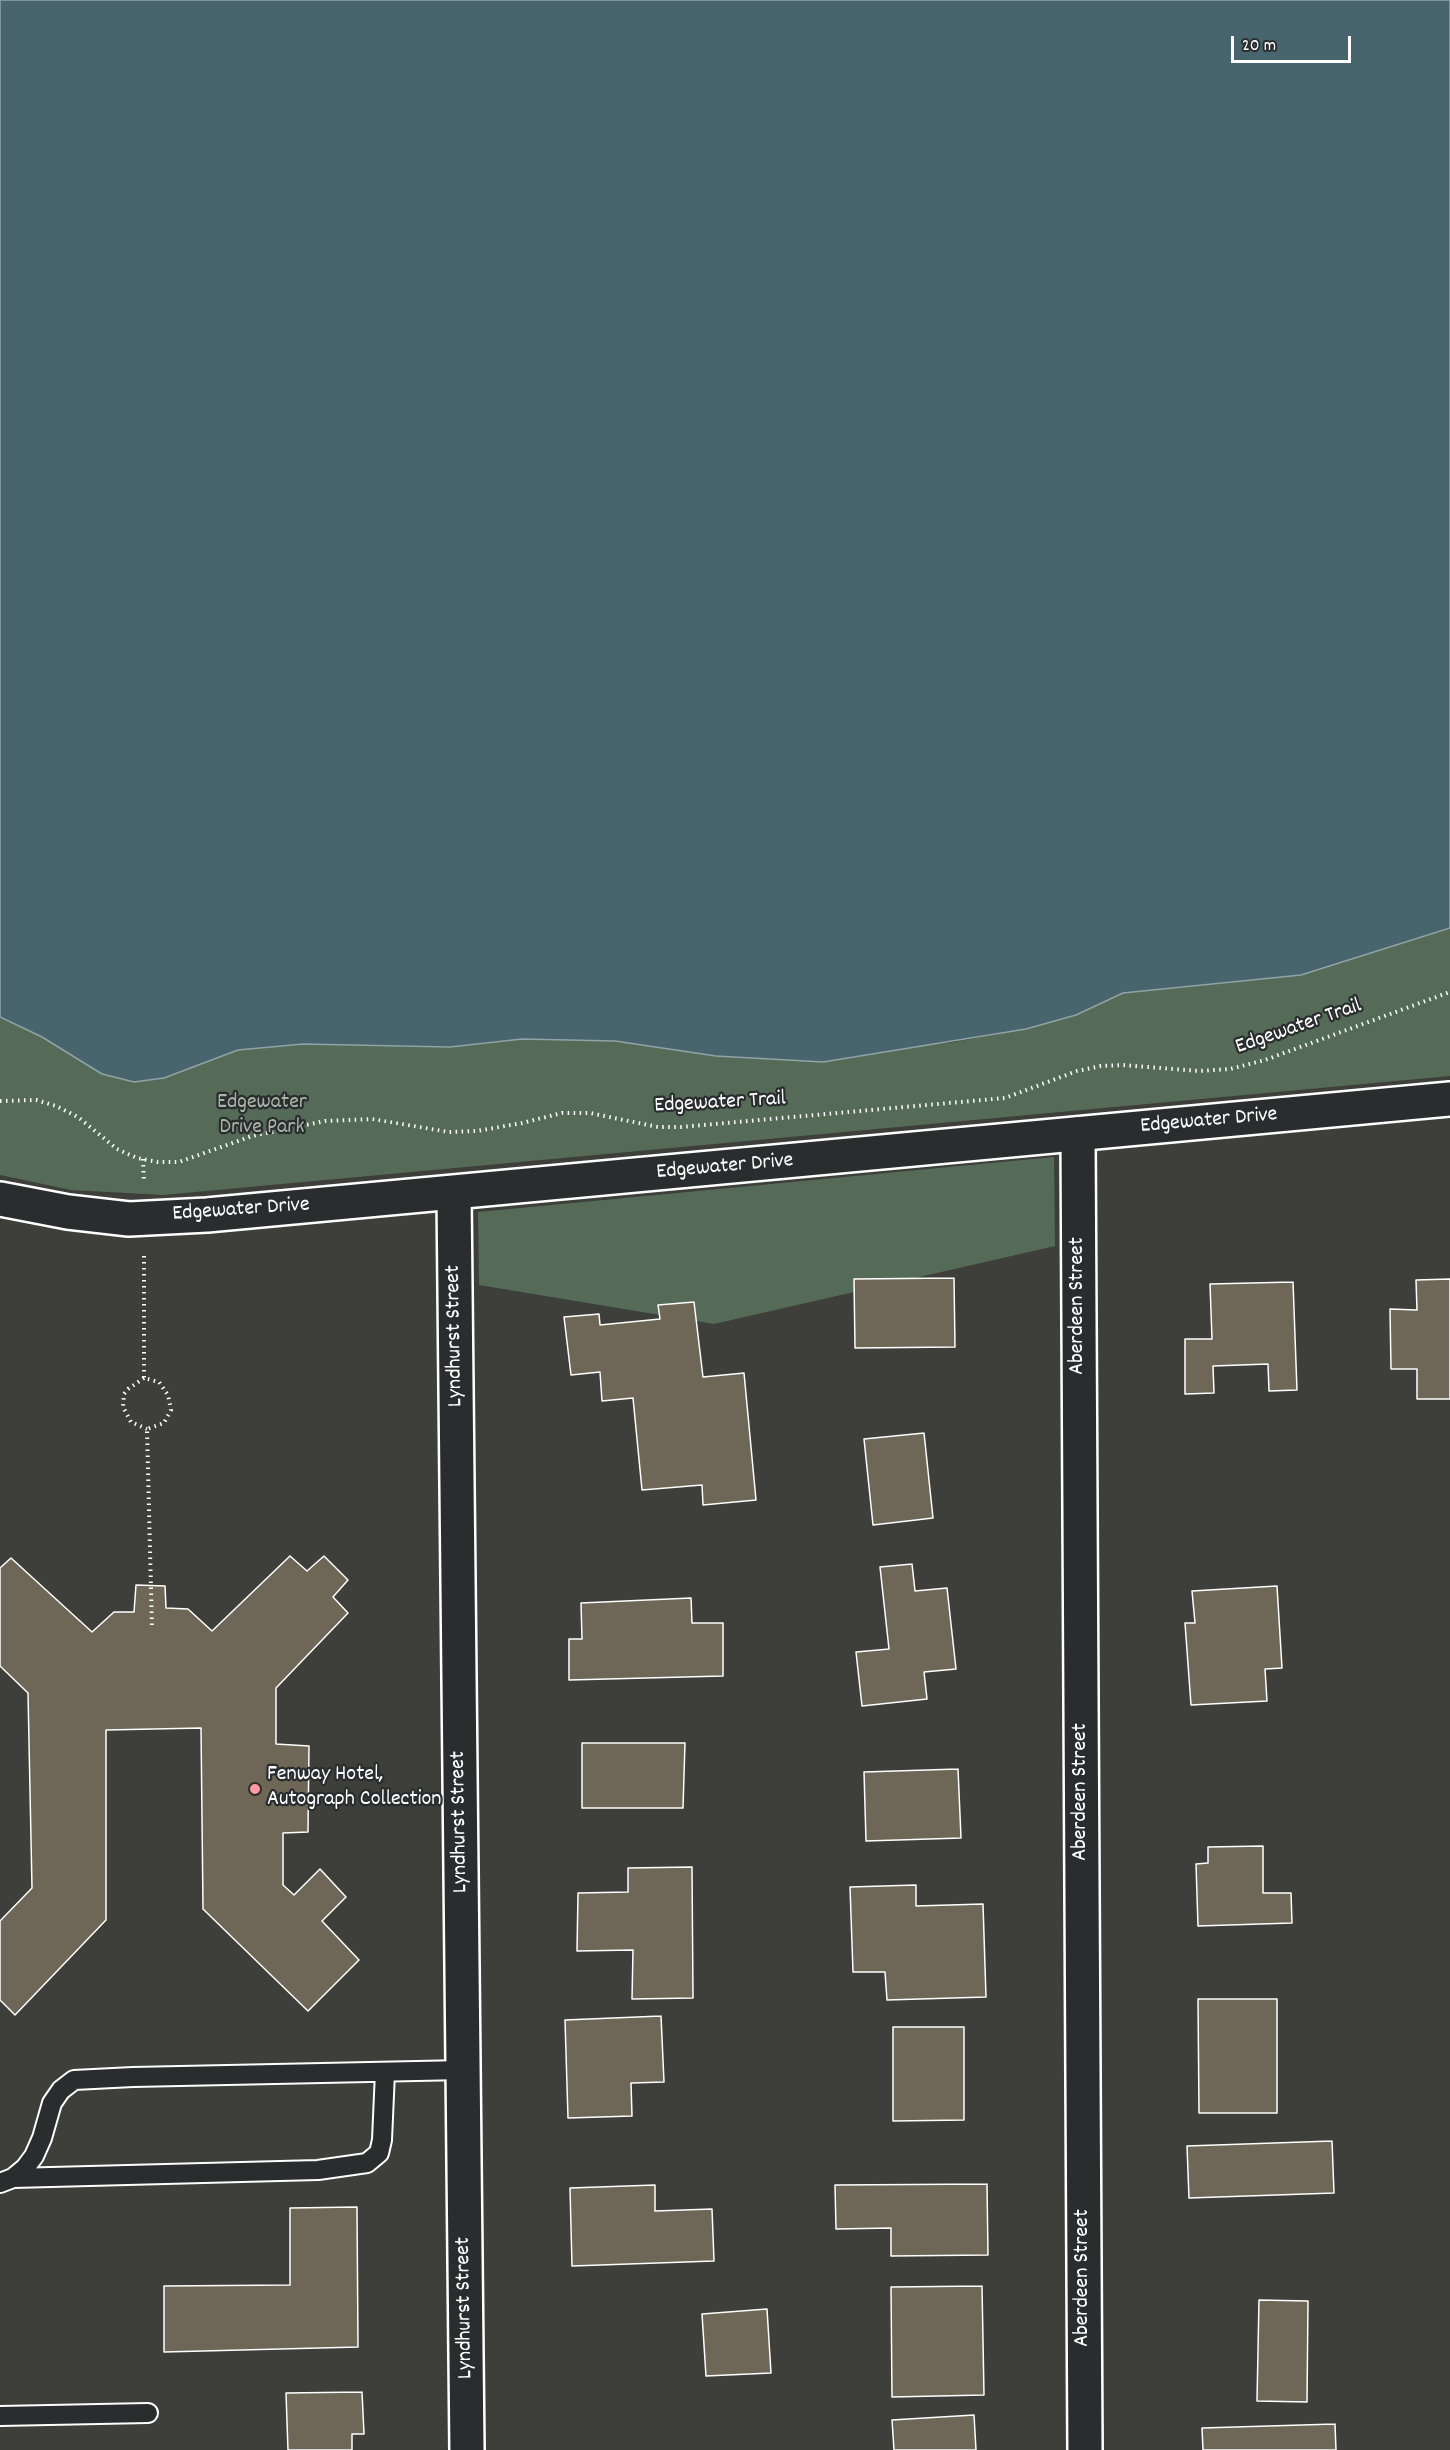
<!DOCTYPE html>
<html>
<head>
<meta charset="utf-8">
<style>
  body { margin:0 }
  #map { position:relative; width:1450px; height:2450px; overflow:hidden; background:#3e3e3a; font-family:Dekko,sans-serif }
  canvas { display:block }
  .scale { position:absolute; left:1231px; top:36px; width:120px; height:27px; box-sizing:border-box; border:3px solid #fff; border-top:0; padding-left:8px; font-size:18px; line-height:21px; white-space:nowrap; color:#fff; -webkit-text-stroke:4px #2a2d2e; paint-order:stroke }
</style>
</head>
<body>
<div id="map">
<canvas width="1450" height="2450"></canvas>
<div class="scale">20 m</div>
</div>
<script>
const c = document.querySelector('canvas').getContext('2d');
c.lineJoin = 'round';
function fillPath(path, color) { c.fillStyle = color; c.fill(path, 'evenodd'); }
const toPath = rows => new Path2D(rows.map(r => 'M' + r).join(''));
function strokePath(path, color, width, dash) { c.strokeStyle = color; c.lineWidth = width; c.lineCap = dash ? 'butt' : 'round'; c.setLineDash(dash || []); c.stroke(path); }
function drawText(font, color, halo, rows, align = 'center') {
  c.font = font + ' Dekko,sans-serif'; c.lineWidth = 4.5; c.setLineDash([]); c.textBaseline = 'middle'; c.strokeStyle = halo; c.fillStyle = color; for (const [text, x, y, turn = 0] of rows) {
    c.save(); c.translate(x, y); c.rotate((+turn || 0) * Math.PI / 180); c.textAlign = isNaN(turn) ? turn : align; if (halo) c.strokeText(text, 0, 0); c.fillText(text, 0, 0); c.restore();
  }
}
const green = toPath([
  [1450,928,1450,1076,163,1195,71,1190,0,1175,0,1017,42,1037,164,1078,238,1050,303,1044,450,1047,522,1039,615,1041,716,1056,949,1043,1026,1029,1076,1015,1123,993,1301,975],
  [1054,1157,1055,1246,714,1324,479,1285,478,1212]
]);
const water = toPath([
  [0,0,1450,0,1450,928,1301,975,1123,993,1076,1015,1026,1029,823,1062,716,1056,615,1041,522,1039,450,1047,303,1044,238,1050,164,1078,134,1082,102,1074,42,1037,0,1017,0,0]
]);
const building = toPath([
  [954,1278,955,1347,855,1348,854,1279,954,1278],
  [1450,1279,1450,1399,1417,1399,1417,1369,1391,1369,1390,1309,1417,1310,1416,1280,1450,1279],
  [1293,1282,1297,1390,1269,1391,1268,1364,1213,1366,1214,1393,1185,1394,1185,1339,1212,1339,1210,1284,1293,1282],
  [694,1302,703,1377,744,1373,756,1500,703,1505,702,1485,642,1490,633,1398,602,1401,600,1372,571,1375,564,1317,599,1314,600,1325,660,1319,658,1305,694,1302],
  [924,1433,933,1518,873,1525,864,1439,924,1433],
  [290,1556,307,1571,324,1556,348,1580,333,1597,348,1613,276,1688,276,1744,309,1746,308,1832,283,1833,283,1885,294,1895,320,1869,346,1897,322,1921,359,1960,308,2011,203,1909,201,1728,106,1730,106,1920,15,2015,0,2000,0,1921,32,1888,28,1693,0,1666,0,1568,11,1558,92,1632,114,1612,134,1612,136,1585,165,1586,166,1608,188,1609,212,1631,290,1556],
  [912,1564,915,1591,947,1588,956,1669,924,1672,927,1699,862,1706,856,1652,889,1649,880,1567,912,1564],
  [1277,1586,1282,1668,1265,1669,1267,1701,1191,1705,1185,1623,1195,1623,1192,1591,1277,1586],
  [691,1598,692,1623,723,1623,723,1676,569,1680,569,1639,582,1639,581,1603,691,1598],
  [582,1743,685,1743,683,1808,582,1808,582,1743],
  [958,1769,961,1838,866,1841,864,1772,958,1769],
  [1263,1846,1263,1893,1291,1893,1292,1923,1198,1926,1196,1864,1208,1863,1208,1847,1263,1846],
  [692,1867,693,1998,632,1999,633,1950,577,1951,578,1893,628,1892,628,1868,692,1867],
  [916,1885,916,1906,983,1904,986,1997,887,2000,885,1972,853,1972,850,1887,916,1885],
  [1198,1999,1277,1999,1277,2113,1199,2113,1198,1999],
  [661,2016,664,2082,631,2083,632,2116,568,2118,565,2020,661,2016],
  [893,2027,964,2027,964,2120,893,2121,893,2027],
  [1332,2141,1334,2193,1189,2198,1187,2146,1332,2141],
  [987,2184,988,2255,891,2256,891,2228,836,2229,835,2185,987,2184],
  [655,2185,655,2211,712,2209,714,2261,572,2266,570,2188,655,2185],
  [357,2207,358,2347,164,2352,164,2286,290,2285,290,2208,357,2207],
  [982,2286,984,2395,892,2397,891,2287,982,2286],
  [1259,2300,1308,2301,1307,2402,1257,2401,1259,2300],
  [767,2309,771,2373,706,2376,702,2314,767,2309],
  [362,2392,364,2434,352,2434,352,2450,288,2450,286,2393,362,2392],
  [974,2415,976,2450,894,2450,892,2420,974,2415],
  [1335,2424,1336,2450,1203,2450,1202,2428,1335,2424]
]);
const path = toPath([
  [0,1101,36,1100,56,1106,78,1117,117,1149,137,1158,158,1162,179,1162,252,1136,325,1121,372,1119,449,1132,477,1131,522,1123,562,1113,590,1113,658,1127,681,1127,1005,1098,1077,1071,1101,1066,1122,1065,1199,1071,1230,1069,1265,1060,1450,992],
  [143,1159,144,1183],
  [144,1256,144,1378,159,1382,168,1395,171,1410,164,1423,147,1429,152,1629],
  [144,1378,128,1389,124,1394,123,1407,131,1422,147,1429]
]);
const service = toPath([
  [13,2178,318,2170,367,2163,379,2153,382,2140,385,2072],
  [0,2183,13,2178,25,2168,34,2156,42,2138,52,2103,61,2090,74,2080,133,2077,464,2070],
  [0,2416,148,2413]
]);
const minor = toPath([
  [1078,1134,1085,2450],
  [454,1194,467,2450]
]);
const secondary = toPath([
  [0,1199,68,1212,129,1219,207,1215,1450,1099]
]);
const markers = [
  [255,1789,6,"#ff9aa2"]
];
const streetNames = [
  ["Edgewater Trail",1299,1028,-19],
  ["Edgewater Trail",720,1104,-3],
  ["Edgewater Drive",1209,1122,-5],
  ["Edgewater Drive",725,1168,-5],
  ["Edgewater Drive",241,1211,-4],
  ["Aberdeen Street",1079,1306,-90],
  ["Lyndhurst Street",456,1336,-91],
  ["Aberdeen Street",1082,1792,-90],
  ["Lyndhurst Street",461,1822,-91],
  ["Aberdeen Street",1084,2278,-90],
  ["Lyndhurst Street",466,2308,-91]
];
const parkNames = [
  ["Edgewater",262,1104],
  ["Drive Park",262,1129]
];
const poiNames = [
  ["Fenway Hotel,",267,1776],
  ["Autograph Collection",267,1801]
];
fillPath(green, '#556b57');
fillPath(water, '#48656d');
strokePath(water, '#91a3a7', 1.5);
fillPath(building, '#6e6656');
strokePath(building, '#fff', 1.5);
strokePath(service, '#fff', 22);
strokePath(minor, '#fff', 38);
strokePath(secondary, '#fff', 38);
strokePath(path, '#fff', 4, [1.5, 4.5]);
strokePath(service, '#2a2d2e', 18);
strokePath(minor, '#2a2d2e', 33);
strokePath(secondary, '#2a2d2e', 33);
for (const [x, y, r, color] of markers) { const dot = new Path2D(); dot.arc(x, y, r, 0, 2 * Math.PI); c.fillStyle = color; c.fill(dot); strokePath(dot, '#2a2d2e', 2); }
drawText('22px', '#fff', '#2a2d2e', streetNames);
drawText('22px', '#aab5ab', '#2a2d2e', parkNames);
drawText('22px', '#fff', '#2a2d2e', poiNames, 'left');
</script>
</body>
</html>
